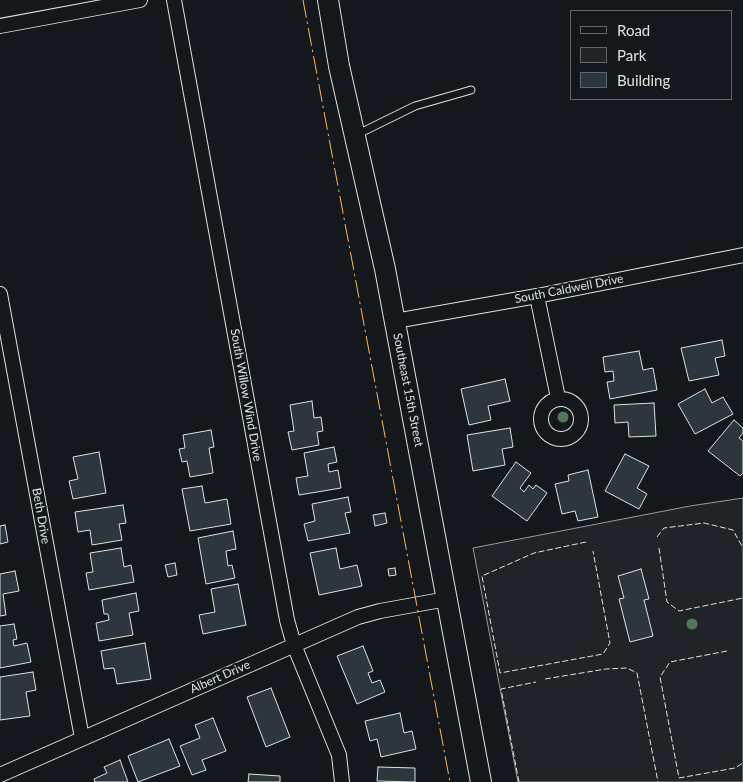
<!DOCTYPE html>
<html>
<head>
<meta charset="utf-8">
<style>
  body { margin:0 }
  #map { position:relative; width:743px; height:782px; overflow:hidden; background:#14181c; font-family:Lato,sans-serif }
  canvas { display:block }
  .legend { position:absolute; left:570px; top:10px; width:162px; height:90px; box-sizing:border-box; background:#14181c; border:1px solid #626a69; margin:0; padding:6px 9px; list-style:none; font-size:15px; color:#d8e6dc }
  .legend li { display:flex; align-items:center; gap:10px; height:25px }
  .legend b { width:25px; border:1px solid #626a69 }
</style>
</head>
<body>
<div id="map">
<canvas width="743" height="782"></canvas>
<ul class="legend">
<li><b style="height:6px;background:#14181c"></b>Road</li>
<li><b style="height:14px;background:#202428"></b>Park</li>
<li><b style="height:14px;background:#2c363c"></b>Building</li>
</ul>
</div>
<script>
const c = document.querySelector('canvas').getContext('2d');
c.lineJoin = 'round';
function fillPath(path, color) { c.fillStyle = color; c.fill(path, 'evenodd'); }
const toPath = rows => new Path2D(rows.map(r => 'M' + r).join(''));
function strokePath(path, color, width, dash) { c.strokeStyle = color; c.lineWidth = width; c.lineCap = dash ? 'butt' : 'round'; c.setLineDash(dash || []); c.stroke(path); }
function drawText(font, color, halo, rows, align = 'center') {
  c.font = font + ' Lato,sans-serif'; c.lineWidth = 4; c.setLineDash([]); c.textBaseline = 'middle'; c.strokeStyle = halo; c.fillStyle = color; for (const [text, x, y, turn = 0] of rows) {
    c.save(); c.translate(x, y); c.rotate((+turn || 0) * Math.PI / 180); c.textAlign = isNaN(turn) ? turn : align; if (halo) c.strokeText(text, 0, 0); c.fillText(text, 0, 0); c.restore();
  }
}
const green = toPath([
  [743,498,743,782,518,782,473,548,690,506,743,498]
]);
const building = toPath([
  [722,340,725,356,715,358,719,375,689,381,681,348,722,340],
  [639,351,643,370,653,368,657,390,610,399,607,382,614,381,613,371,605,372,603,357,639,351],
  [505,379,510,401,488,406,491,420,469,425,461,389,505,379],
  [705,389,712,403,723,397,733,414,695,434,678,404,705,389],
  [312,401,314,418,321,417,323,431,317,432,319,445,292,450,288,432,294,431,290,405,312,401],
  [654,403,656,436,629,437,628,422,615,423,614,405,654,403],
  [734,420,743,428,743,433,739,438,743,441,743,473,740,476,708,451,734,420],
  [510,428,513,447,502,449,505,465,473,471,467,435,510,428],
  [211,430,214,447,209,448,213,473,190,477,187,461,182,462,179,449,185,448,183,435,211,430],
  [334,447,337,462,328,464,329,472,338,470,341,488,299,495,296,478,308,476,304,453,334,447],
  [99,452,106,493,73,499,69,481,78,479,73,457,99,452],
  [625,454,649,466,637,488,647,494,639,509,605,491,625,454],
  [516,462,531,473,520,488,524,492,529,485,533,489,536,485,547,493,527,521,492,496,516,462],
  [588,470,598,517,578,521,575,511,562,514,555,484,569,481,568,475,588,470],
  [202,486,205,503,227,499,231,524,190,531,182,489,202,486],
  [348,497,351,512,345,513,350,533,308,541,304,524,315,521,312,504,348,497],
  [123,505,126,523,119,524,122,540,92,545,90,530,78,532,75,512,123,505],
  [385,513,387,523,375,526,373,515,385,513],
  [5,525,8,542,0,544,0,526,5,525],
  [233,531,236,549,226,551,228,566,232,565,235,578,206,584,198,538,233,531],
  [121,548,124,567,131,565,134,582,89,590,86,573,93,572,90,553,121,548],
  [336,548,340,569,357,565,362,586,319,595,310,553,336,548],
  [175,563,177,575,168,577,165,565,175,563],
  [395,568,396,575,389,576,388,569,395,568],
  [641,569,649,599,644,600,653,636,630,642,619,599,624,598,618,576,641,569],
  [15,571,19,591,3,594,6,615,0,616,0,574,15,571],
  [238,584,246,625,203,634,199,615,215,612,211,589,238,584],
  [136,593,139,611,129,613,133,635,99,641,96,623,109,620,108,614,104,614,102,600,136,593],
  [14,624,17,639,13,640,14,646,27,643,31,662,0,668,0,626,14,624],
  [145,643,151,679,117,684,114,668,104,669,101,651,145,643],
  [363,646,373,671,368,673,372,683,380,680,385,692,357,704,337,656,363,646],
  [33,672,36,690,26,692,30,716,0,720,0,677,33,672],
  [271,688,290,737,266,747,247,697,271,688],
  [400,713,404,733,412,731,416,749,381,757,377,739,370,741,365,721,400,713],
  [213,718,226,751,202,760,206,770,192,775,180,746,200,738,195,725,213,718],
  [169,739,180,766,138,782,128,756,169,739],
  [120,760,128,782,95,782,94,779,107,773,104,767,120,760],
  [378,767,415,768,415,782,377,781,378,767],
  [249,774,280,776,280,782,248,782,249,774]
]);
const service = toPath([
  [356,135,415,106,471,90]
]);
const minor = toPath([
  [174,0,287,620,294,645,339,755,342,782],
  [0,26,140,0],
  [0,294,82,738],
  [537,296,558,398],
  [395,321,537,296,743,255],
  '541 419a20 20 0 1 1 40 0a20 20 0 1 1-40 0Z',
  [0,775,358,617,380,611,447,599]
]);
const secondary = toPath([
  [328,0,339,66,385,269,481,782]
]);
const fence = toPath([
  [657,537,664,528,704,523,733,530,743,548],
  [586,542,534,553,482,576,500,673,603,654,610,643,593,551],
  [659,548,667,602,679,611,743,598],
  [727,651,670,662,660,677,679,778,735,768,743,763],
  [545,679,606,669,627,668,637,673,658,782],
  [519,782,501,689,536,682]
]);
const power = toPath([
  [303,0,450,782]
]);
const trees = [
  [563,417],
  [692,624]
];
const streetNames = [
  ["South Caldwell Drive",569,289,-11],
  ["Southeast 15th Street",408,390,79],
  ["South Willow Wind Drive",246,395,80],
  ["Beth Drive",41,516,80],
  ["Albert Drive",220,677,-24]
];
fillPath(green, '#202428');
strokePath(green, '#939e99', 1);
fillPath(building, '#2c363c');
strokePath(building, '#d8e6dc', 1);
strokePath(service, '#d8e6dc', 9);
strokePath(minor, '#d8e6dc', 16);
strokePath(secondary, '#d8e6dc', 22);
strokePath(service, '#14181c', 7);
strokePath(minor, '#14181c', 14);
strokePath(secondary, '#14181c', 20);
strokePath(fence, '#d8e6dc', 1, [6, 2.5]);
strokePath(power, '#ffb74d', 1, [18, 4, 2.5, 4]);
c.fillStyle = '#55745f';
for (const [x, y] of trees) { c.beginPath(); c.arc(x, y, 5.5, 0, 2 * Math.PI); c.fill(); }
drawText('12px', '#d8e6dc', '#14181c', streetNames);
</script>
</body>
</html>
